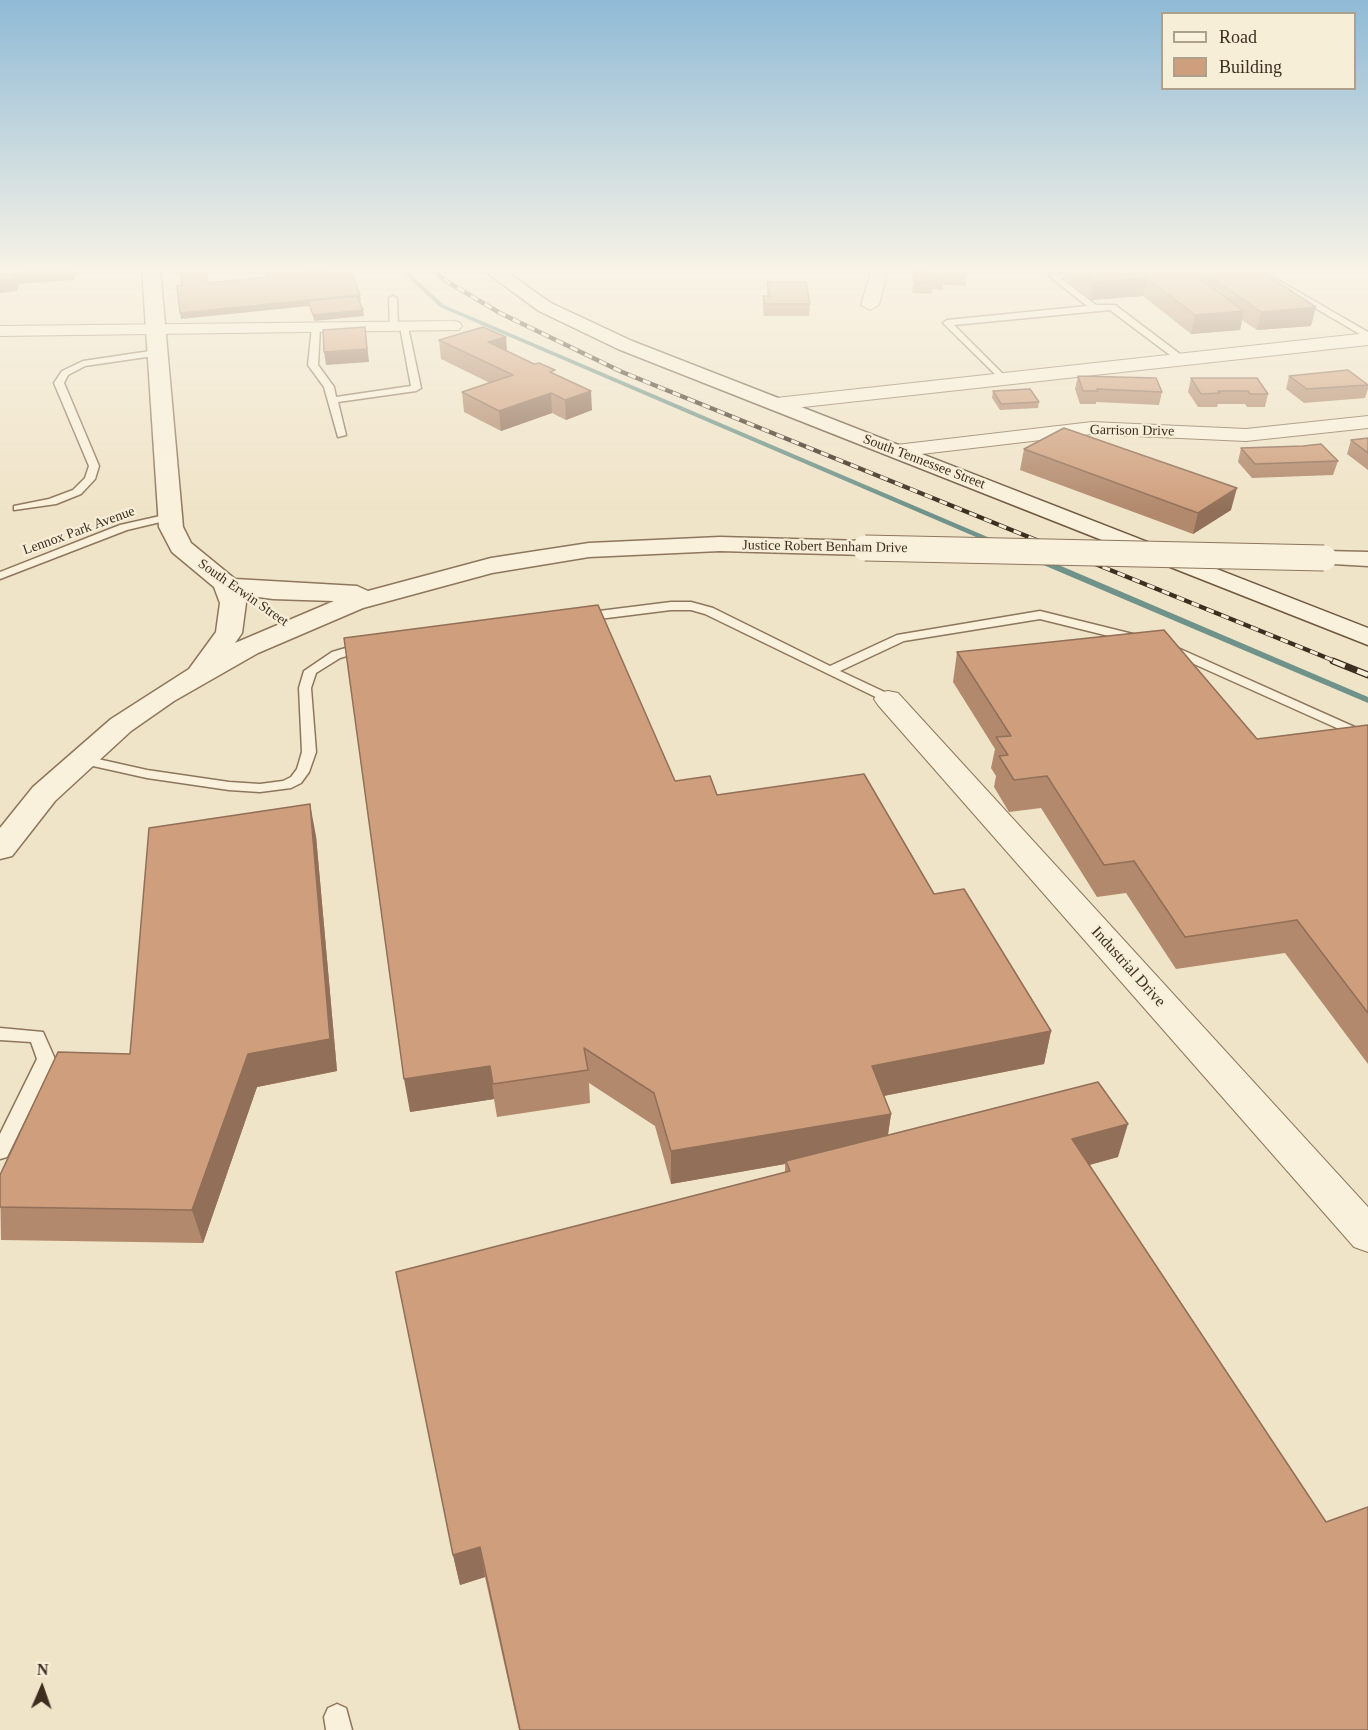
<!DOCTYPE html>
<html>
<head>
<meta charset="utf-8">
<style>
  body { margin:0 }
  #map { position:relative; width:1368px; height:1730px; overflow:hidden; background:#f0e4c8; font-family:Georgia,serif }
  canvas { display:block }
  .legend { position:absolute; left:1161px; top:12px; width:195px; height:78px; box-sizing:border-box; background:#f7eed8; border:2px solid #ada18e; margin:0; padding:8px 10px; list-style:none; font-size:18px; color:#3d2e20 }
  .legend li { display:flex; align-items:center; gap:12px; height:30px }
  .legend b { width:30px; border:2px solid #ada18e }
  .north { position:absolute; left:12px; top:1658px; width:60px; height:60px; -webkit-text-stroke:4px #f7eed8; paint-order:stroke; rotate:2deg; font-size:16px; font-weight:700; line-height:24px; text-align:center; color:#3d2e20 }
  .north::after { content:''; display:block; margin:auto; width:21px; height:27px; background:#3d2e20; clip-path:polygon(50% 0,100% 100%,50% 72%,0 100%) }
</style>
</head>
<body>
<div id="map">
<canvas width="1368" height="1730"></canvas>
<ul class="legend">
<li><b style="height:8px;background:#faf1dc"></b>Road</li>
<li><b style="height:16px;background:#cf9f7d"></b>Building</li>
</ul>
<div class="north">N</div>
</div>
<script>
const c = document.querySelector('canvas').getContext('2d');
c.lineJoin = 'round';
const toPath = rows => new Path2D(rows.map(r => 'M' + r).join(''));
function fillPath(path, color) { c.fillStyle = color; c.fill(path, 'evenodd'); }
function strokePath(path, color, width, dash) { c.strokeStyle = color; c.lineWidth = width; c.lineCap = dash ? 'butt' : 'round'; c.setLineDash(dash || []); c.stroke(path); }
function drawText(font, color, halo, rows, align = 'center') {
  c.font = font + ' Georgia,serif'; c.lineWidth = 4.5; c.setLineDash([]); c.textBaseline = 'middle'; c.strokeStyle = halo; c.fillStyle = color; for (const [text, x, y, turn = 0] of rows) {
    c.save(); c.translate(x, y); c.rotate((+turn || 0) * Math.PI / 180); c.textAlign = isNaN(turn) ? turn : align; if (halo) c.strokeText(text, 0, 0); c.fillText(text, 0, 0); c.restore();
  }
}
const stream = toPath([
  [398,268,404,268,444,305,1004,544,1000,546,997,546,440,307,398,268],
  [1034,557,1040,557,1368,697,1368,703,1034,561,1034,557]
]);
const service = toPath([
  [1247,268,1257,268,1368,332,1368,339,1247,268],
  [1083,271,1086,271,1086,275,1060,278,1096,305,1115,305,1184,357,1184,361,1178,361,1110,310,954,325,1005,376,1005,380,1002,381,943,323,947,320,1087,306,1049,276,1083,271],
  [393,296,397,298,398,327,394,330,390,327,389,298,393,296],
  [316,324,320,327,318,365,334,387,336,397,411,386,400,327,404,324,408,327,421,388,416,391,338,402,346,435,338,437,324,387,308,365,312,327,316,324],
  [157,350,160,351,160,355,85,366,68,375,64,383,99,466,95,479,81,494,56,504,14,510,14,506,49,499,73,490,85,478,89,466,54,383,62,371,83,361,157,350],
  [169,514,174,517,173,519,127,530,0,579,0,572,120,525,169,514],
  [671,602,691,602,713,608,830,666,897,635,1040,611,1141,636,1143,639,1137,643,1040,619,904,641,840,671,893,696,895,699,893,702,888,703,705,614,691,610,671,610,583,621,577,617,583,613,671,602],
  [366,642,372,646,370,649,340,658,316,673,311,688,316,752,309,772,301,783,291,788,260,792,229,790,147,778,75,762,73,759,80,755,147,770,229,782,260,784,283,781,291,777,297,769,302,752,299,688,304,671,332,652,366,642],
  [1169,644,1368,733,1368,742,1165,651,1165,645,1169,644],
  [0,1028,43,1032,55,1059,7,1157,0,1159,0,1134,37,1059,31,1042,0,1040,0,1028],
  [337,1704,346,1708,352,1730,326,1730,324,1717,328,1708,337,1704]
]);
const minor = toPath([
  [872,268,888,268,879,305,870,310,861,305,872,268],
  [453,321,459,322,462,326,459,330,0,336,0,326,453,321],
  [1368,333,1368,345,776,410,769,408,766,404,769,400,776,398,1368,333],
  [1368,416,1368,428,1246,441,1092,434,896,457,889,455,885,451,889,447,896,445,1092,422,1246,429,1368,416],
  [888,691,898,693,1368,1207,1368,1252,1354,1247,878,705,874,699,878,693,888,691]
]);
const tertiary = toPath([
  [142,268,160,268,183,527,191,543,235,579,357,586,368,591,491,558,589,543,720,537,865,541,874,543,877,548,874,553,865,555,720,551,589,557,492,573,363,608,258,653,174,701,131,731,55,801,12,856,0,859,0,828,33,787,111,719,189,669,216,632,220,603,214,587,172,552,159,527,142,268],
  [243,595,273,599,334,601,235,643,242,633,246,603,243,595],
  [1324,551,1368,552,1368,566,1315,563,1312,558,1315,553,1324,551]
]);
const secondary = toPath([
  [480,268,501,268,551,303,632,341,1368,628,1368,645,618,349,539,311,480,268]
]);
const railFar1 = toPath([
  [432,268,446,281,500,313,622,372,1337,662]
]);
const rail = toPath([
  [1333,661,1368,675]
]);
const tertiaryBridge = toPath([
  [865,548,1324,558]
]);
const wall = toPath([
  [923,268,967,268,966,286,943,285,943,290,932,289,932,294,912,293,915,271,923,271],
  [1066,268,1256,268,1311,326,1257,330,1242,320,1240,330,1191,334,1143,296,1091,300,1064,278],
  [767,282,810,304,809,316,764,316,763,308,763,296,767,296],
  [506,337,507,351,555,374,592,410,566,420,552,413,501,431,464,412,462,392,490,383,441,359,439,340],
  [1078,376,1162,392,1159,405,1096,402,1096,404,1080,404,1075,389],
  [1289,376,1368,384,1368,389,1365,398,1304,403,1286,389],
  [1191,378,1268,394,1265,407,1247,407,1245,404,1218,404,1217,407,1198,407,1188,392],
  [993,391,1039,402,1038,408,1000,410,992,398],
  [1368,438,1368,470,1347,454,1351,440],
  [1241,448,1338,461,1333,475,1252,478,1238,462],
  [1024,449,1231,510,1193,534,1020,470],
  [957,652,1257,739,1368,725,1368,1064,1285,953,1176,969,1126,893,1097,897,1041,808,1009,812,994,787,996,776,991,768,995,749,953,682],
  [675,781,717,795,934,894,1051,1031,1044,1064,884,1096,891,1114,888,1135,1118,1157,1089,1165,1368,1730,519,1730,485,1577,460,1585,453,1555,785,1172,785,1164,671,1184,655,1126,589,1083,590,1103,497,1117,494,1099,410,1112],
  [316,836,337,1071,257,1087,203,1243,1,1240,0,1175,130,1054]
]);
const shadedWall = toPath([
  [66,268,76,268,74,280,19,284,17,291,0,293,0,280,16,272],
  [302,268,352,268,303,273],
  [1147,278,1143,296,1091,300,1094,282],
  [360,295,361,301,310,306,308,301,309,306,181,319,180,313],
  [1316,307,1311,326,1257,330,1261,312],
  [363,310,364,316,314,321,313,315],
  [1244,311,1240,330,1191,334,1195,315],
  [365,327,369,362,326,365,324,352],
  [506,337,507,356,488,342],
  [591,391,592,410,566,420,565,400],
  [551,393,552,413,501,431,499,411],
  [1237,488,1231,510,1193,534,1198,513],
  [310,804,316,836,337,1071,257,1087,203,1243,192,1210],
  [1051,1031,1044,1064,868,1099,872,1066],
  [490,1066,494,1099,410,1112,404,1079],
  [891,1114,886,1147,786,1161,785,1164,671,1184,671,1151],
  [1128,1124,1118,1157,1064,1172,1072,1139],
  [480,1547,485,1577,460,1585,453,1555]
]);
const building = toPath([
  [0,268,66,268,16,272,14,279,0,280,0,268],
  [180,268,206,268,208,283,268,277,266,268,302,268,304,274,350,269,360,295,180,313,177,286,182,285,180,268],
  [929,268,967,268,967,274,944,273,944,278,934,277,933,282,913,281,915,271,929,271,929,268],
  [1076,268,1192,268,1199,273,1192,273,1244,311,1195,315,1147,278,1094,282,1076,268],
  [1198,268,1256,268,1316,307,1261,312,1198,268],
  [767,282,806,282,810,304,765,304,763,296,770,296,767,282],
  [357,296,363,310,313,315,308,301,357,296],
  [365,327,367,349,324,352,323,330,365,327],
  [483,327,506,337,488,342,534,364,539,363,555,370,550,372,591,391,565,400,551,393,499,411,462,392,513,375,439,340,483,327],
  [1348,370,1368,385,1307,389,1289,376,1348,370],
  [1078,376,1156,378,1162,392,1097,389,1098,391,1083,391,1078,376],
  [1191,378,1257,378,1268,394,1250,394,1248,391,1218,391,1220,393,1201,394,1191,378],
  [1030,389,1039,402,1001,404,993,391,1030,389],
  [1064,428,1237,488,1198,513,1024,449,1064,428],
  [1368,438,1368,453,1351,440,1368,438],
  [1321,444,1338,461,1255,464,1241,448,1303,446,1321,444],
  [598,605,675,781,710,776,717,795,864,774,934,894,964,889,1051,1031,872,1066,891,1114,671,1151,654,1093,584,1048,588,1070,493,1084,490,1066,404,1079,344,638,598,605],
  [1164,630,1257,739,1368,725,1368,1013,1297,920,1185,937,1134,861,1104,865,1047,776,1014,780,999,756,1008,755,996,737,1011,736,957,652,1164,630],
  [310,804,330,1039,248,1054,192,1210,0,1207,0,1175,58,1052,130,1054,149,828,310,804],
  [1098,1082,1128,1124,1072,1139,1326,1522,1368,1507,1368,1730,520,1730,480,1547,453,1555,396,1272,790,1171,786,1161,1098,1082]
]);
const farStreetnames = [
  ["Garrison Drive",1132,431,1],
  ["South Tennessee Street",924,462,21],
  ["Lennox Park Avenue",79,531,-20],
  ["Justice Robert Benham Drive",825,547,1],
  ["South Erwin Street",243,593,35]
];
const streetNames = [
  ["Industrial Drive",1128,967,48]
];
fillPath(stream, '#6f938a');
strokePath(service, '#8d765c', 3);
strokePath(minor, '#8d765c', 2);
strokePath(tertiary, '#8d765c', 3);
strokePath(secondary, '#6f573f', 3);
fillPath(service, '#faf1dc');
fillPath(minor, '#faf1dc');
fillPath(tertiary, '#faf1dc');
fillPath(secondary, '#faf1dc');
strokePath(railFar1, '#3d2e20', 4.5);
strokePath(rail, '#3d2e20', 7);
strokePath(railFar1, '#f7eed8', 3, [8]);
strokePath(rail, '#f7eed8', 4.5, [13]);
strokePath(tertiaryBridge, '#8d765c', 27, []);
strokePath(tertiaryBridge, '#faf1dc', 25);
fillPath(wall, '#b2896c');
fillPath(shadedWall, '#916f58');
fillPath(building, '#cf9f7d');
strokePath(building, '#916f58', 1.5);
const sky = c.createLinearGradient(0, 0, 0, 510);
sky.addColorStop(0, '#8fbad6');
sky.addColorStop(0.53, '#f8f3e6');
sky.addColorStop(1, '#f8f3e600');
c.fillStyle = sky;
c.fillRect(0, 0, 1368, 510);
drawText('14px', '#3d2e20', '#f7eed8', farStreetnames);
drawText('16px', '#3d2e20', '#f7eed8', streetNames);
</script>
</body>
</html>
